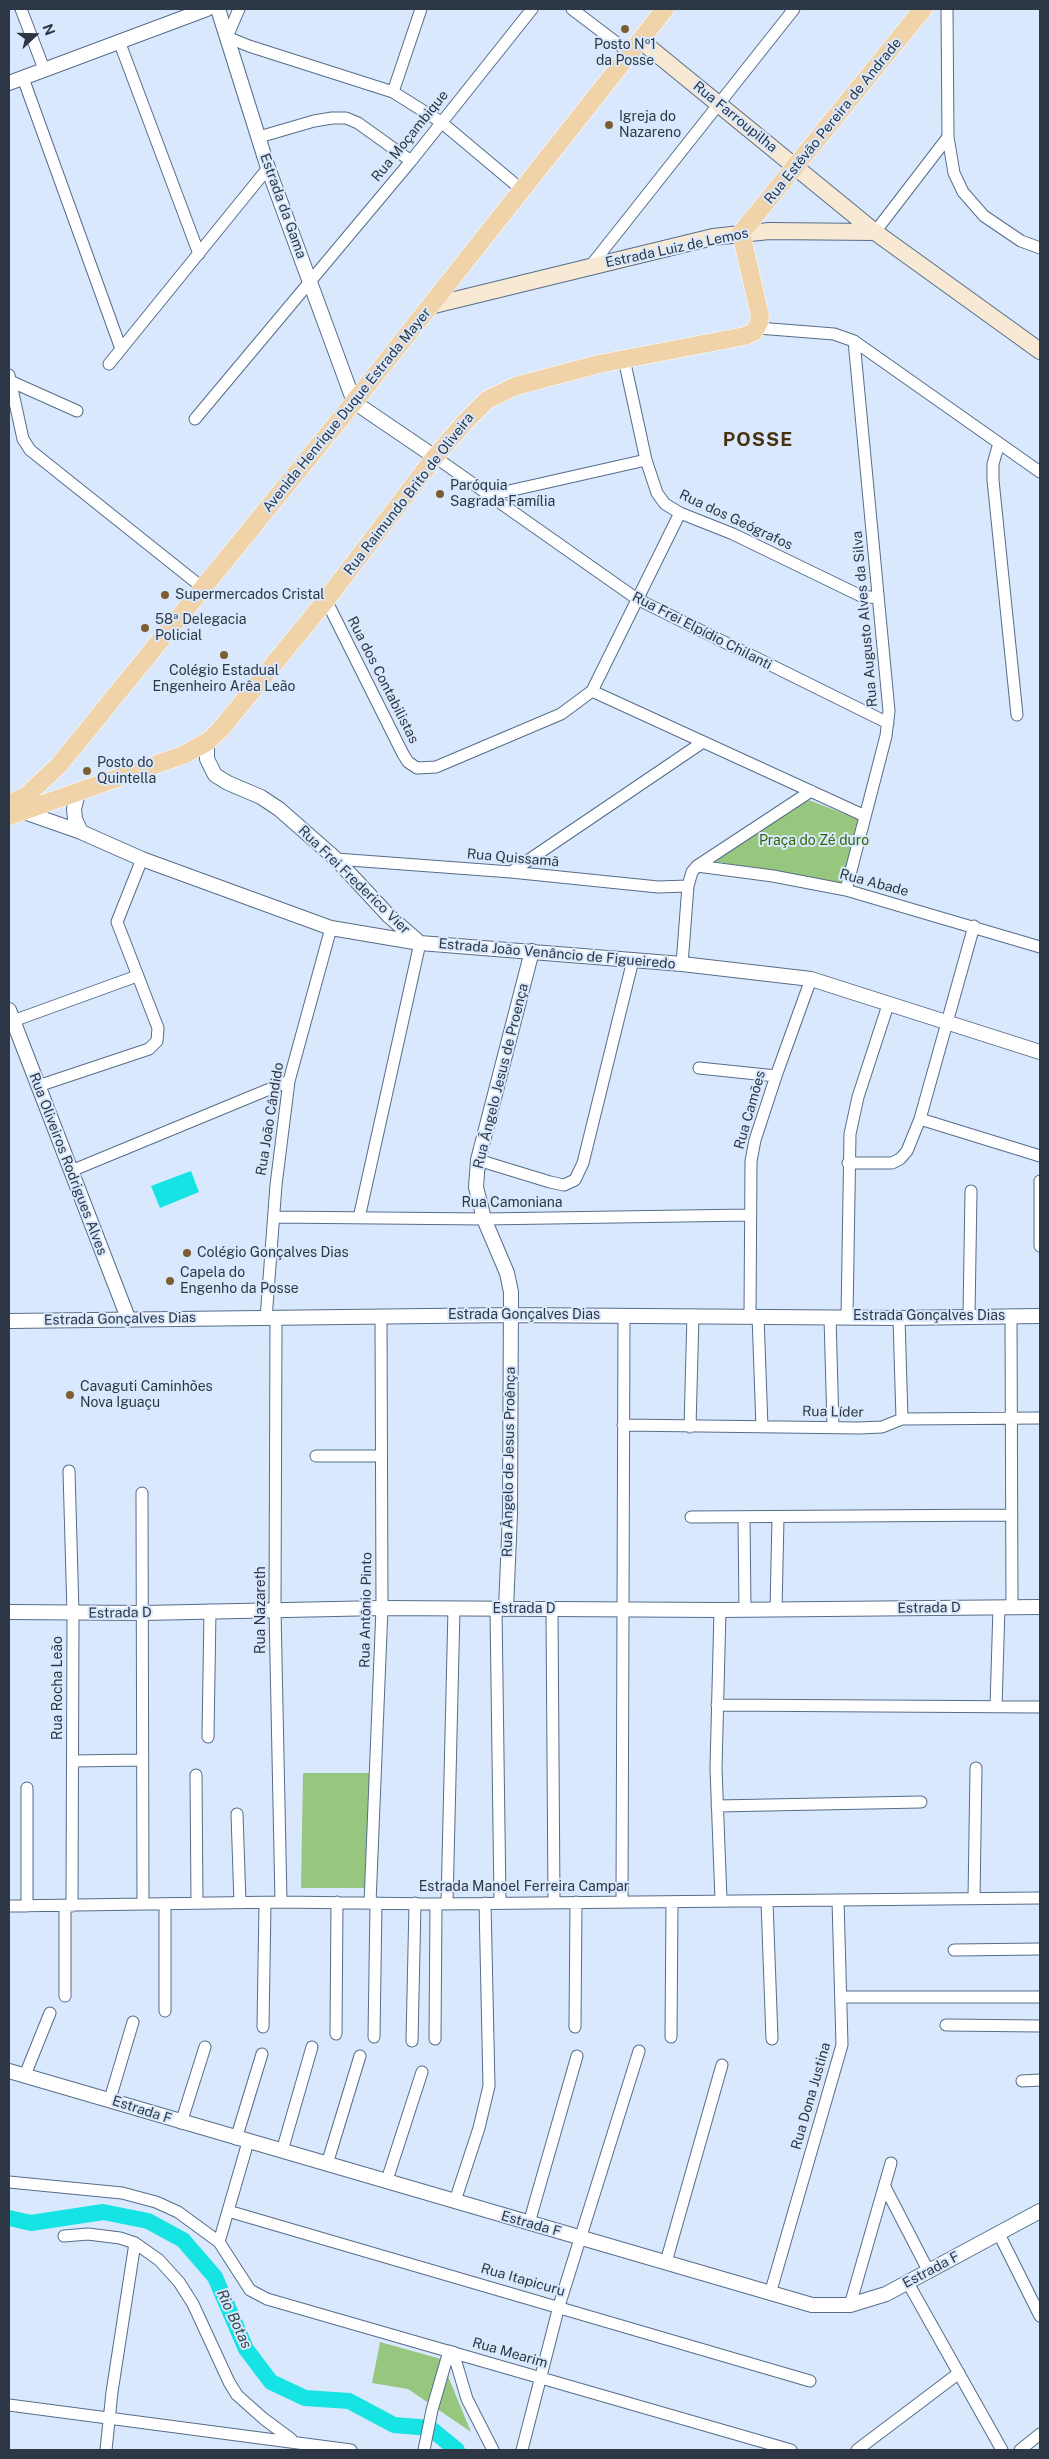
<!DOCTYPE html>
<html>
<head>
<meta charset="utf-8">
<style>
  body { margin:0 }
  #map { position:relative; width:1049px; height:2459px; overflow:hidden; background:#d9e8fd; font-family:"Public Sans",sans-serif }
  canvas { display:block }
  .frame { position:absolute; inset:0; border:10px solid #2d3745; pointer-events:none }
  .north { position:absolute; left:10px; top:10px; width:50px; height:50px; -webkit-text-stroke:4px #d9e8fd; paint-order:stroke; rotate:69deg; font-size:14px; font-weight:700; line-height:20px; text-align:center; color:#2d3745 }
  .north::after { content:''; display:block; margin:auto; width:18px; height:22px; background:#2d3745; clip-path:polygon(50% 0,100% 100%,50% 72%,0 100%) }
</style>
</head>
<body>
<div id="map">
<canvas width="1049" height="2459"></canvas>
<div class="frame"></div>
<div class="north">N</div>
</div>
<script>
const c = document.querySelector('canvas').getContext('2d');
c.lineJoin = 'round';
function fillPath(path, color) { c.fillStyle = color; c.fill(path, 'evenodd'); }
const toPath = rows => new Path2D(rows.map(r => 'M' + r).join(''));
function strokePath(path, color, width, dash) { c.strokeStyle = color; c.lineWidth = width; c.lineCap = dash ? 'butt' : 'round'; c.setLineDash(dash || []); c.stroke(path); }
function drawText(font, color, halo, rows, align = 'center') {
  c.font = font + ' "Public Sans",sans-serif'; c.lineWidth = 4; c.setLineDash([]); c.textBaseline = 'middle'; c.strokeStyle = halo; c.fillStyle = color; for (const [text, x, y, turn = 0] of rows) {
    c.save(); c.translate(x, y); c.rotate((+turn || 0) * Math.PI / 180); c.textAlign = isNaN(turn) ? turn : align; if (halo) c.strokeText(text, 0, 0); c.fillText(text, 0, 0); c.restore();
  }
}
const green = toPath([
  [809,800,860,820,841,883,713,861],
  [303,1773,372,1773,369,1888,301,1888],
  [380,2342,441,2359,471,2432,408,2389,372,2383]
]);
const water = toPath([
  [191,1171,199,1192,160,1208,151,1186]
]);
const river = toPath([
  [9,2218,31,2223,103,2212,148,2221,183,2240,215,2277,246,2349,271,2382,305,2398,349,2401,394,2425,430,2428,457,2450]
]);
const minor = toPath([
  [21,9,44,69],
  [239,9,227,37,249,46,393,92,441,122,522,190],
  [572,9,630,53],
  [947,9,948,137,954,173,963,192,984,216,1021,241,1040,248],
  [119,41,199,254],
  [23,78,121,349],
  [393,92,421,9],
  [259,137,314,121,332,118,346,118,358,123,411,161],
  [875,232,948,137],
  [589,268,794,9],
  [758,328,834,334,854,341,1040,472],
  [624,359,646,460,657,493,665,504,680,513,733,534,861,596,878,598],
  [109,364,268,168],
  [9,375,23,439,30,450,203,588],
  [10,381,77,411],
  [195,419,411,161,532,9],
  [999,443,993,464,993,480,1017,715],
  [435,457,637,599,888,723],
  [491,495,646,460],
  [326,600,403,754,408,762,417,768,436,767,561,714,592,691,680,513],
  [592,691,865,816],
  [336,859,511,872,658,887,688,886],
  [697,866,773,876,846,890,1040,947],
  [511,872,703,742],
  [846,890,886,736,889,711,854,341],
  [682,964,688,886,692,872,697,866,811,791],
  [13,1021,137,976],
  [699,1068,776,1076],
  [38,1086,149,1049,157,1041,158,1028,117,922,142,859],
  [920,1119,1040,1156],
  [478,1160,550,1182,564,1185,575,1180,583,1163,633,960],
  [848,1163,892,1163,900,1159,907,1151,920,1119,974,926],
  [71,1171,289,1081],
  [1040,1181,1040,1246],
  [274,1217,484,1219,749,1215],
  [359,1218,420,943],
  [969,1315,971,1191],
  [1011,1315,1012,1607],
  [750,1316,751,1161,755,1140,776,1076,811,979],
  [758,1316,762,1427],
  [830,1317,833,1426],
  [847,1317,850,1134,858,1097,888,1005],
  [899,1318,902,1419],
  [266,1319,276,1185,289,1081,331,928],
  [276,1319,275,1610,281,1902],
  [623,1425,859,1428,882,1427,902,1419,1040,1418],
  [690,1427,693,1315],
  [316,1456,381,1456],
  [69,1471,73,1613,72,1906],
  [142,1493,143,1904],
  [691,1517,1012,1515],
  [744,1517,745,1610],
  [496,1609,500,1901],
  [552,1610,554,1901],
  [720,1610,716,1768,721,1900],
  [776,1610,778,1518],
  [717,1705,1040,1707],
  [996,1707,999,1607],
  [208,1737,210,1610],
  [73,1761,141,1760],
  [196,1775,197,1903],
  [27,1788,27,1906],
  [717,1806,921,1802],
  [237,1814,240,1903],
  [974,1898,976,1768],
  [622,1901,624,1315],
  [767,1902,772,2039],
  [370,1903,382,1608,381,1317],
  [447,1903,454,1609],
  [9,1906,281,1902,436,1904,1040,1898],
  [65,1906,65,1996],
  [954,1950,1040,1949],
  [843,1997,1040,1997],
  [165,2011,165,1905],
  [946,2025,1040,2026],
  [263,2027,265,1903],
  [575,2027,576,1902],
  [336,2034,337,1902],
  [374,2037,376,1903],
  [671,2037,672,1902],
  [435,2039,436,1904],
  [412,2041,415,1903],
  [25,2075,50,2013],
  [1022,2081,1040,2080],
  [110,2099,133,2022],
  [181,2123,205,2047],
  [236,2139,262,2054],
  [282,2151,312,2047],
  [327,2164,360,2056],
  [387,2180,422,2072],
  [9,2182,122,2193,156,2202,178,2212,219,2242,250,2290,267,2299,791,2450],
  [885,2187,929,2272],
  [455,2201,479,2128,489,2086,485,1903],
  [228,2211,810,2381],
  [529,2223,577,2056],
  [999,2234,1040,2316],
  [64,2236,88,2234,120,2238,135,2243,159,2260,179,2282,193,2304,229,2382,237,2395,264,2419,291,2439],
  [219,2242,248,2142],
  [666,2262,722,2065],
  [908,2283,1002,2450],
  [770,2294,842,2045,838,1900],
  [850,2305,891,2163],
  [453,2352,467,2399,493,2450],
  [9,2405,351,2450],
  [106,2450,112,2392,135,2243],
  [424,2450,432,2410,449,2351],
  [522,2450,559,2306,639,2051],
  [857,2450,959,2373],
  [1020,2450,1040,2434]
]);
const tertiary = toPath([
  [218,9,268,168,354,402,435,457],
  [9,83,207,9],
  [207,742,207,759,215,775,228,783,261,797,279,809,336,859,389,916,420,943],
  [78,793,74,809,75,819,81,832],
  [21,811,81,832,142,859,331,928,420,943,682,964,811,979,1040,1052],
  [9,1010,128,1318],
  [9,1321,512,1315,899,1318,1040,1316],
  [506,1609,510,1513,511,1292,507,1273,484,1219,476,1187,478,1160,532,951],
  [9,1612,143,1613,382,1608,720,1610,1040,1607],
  [9,2071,812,2305,850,2305,886,2294,1040,2211]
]);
const secondary = toPath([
  [640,40,875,232,1040,351],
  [430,306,713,237,769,231,875,232]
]);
const primary = toPath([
  [9,804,26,796,59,765,354,402,665,9],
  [9,816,183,755,207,742,220,730,326,600,435,457,464,423,487,400,516,386,599,364,745,336,754,332,759,323,760,316,741,233,923,9]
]);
const markers = [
  [625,29,5,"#7c5e32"],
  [609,125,5,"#7c5e32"],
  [440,494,5,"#7c5e32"],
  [165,595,5,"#7c5e32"],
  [145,628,5,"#7c5e32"],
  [224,655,5,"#7c5e32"],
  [87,771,5,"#7c5e32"],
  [187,1253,5,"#7c5e32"],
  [170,1281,5,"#7c5e32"],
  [70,1395,5,"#7c5e32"]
];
const poiNames = [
  ["Posto Nº1",625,45,"center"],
  ["da Posse",625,61,"center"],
  ["Igreja do",619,117],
  ["Nazareno",619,133],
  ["Paróquia",450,486],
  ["Sagrada Família",450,502],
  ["Supermercados Cristal",175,595],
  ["58ª Delegacia",155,620],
  ["Policial",155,636],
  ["Colégio Estadual",224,671,"center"],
  ["Engenheiro Arêa Leão",224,687,"center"],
  ["Posto do",97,763],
  ["Quintella",97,779],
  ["Colégio Gonçalves Dias",197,1253],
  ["Capela do",180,1273],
  ["Engenho da Posse",180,1289],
  ["Cavaguti Caminhões",80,1387],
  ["Nova Iguaçu",80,1403]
];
const streetNames = [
  ["Rua Farroupilha",735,117,39],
  ["Rua Estêvão Pereira de Andrade",833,121,-51],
  ["Rua Moçambique",410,136,-51],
  ["Estrada da Gama",283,206,70],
  ["Estrada Luiz de Lemos",677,248,-12],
  ["Avenida Henrique Duque Estrada Mayer",347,410,-51],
  ["Rua Raimundo Brito de Oliveira",409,494,-52],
  ["Rua dos Geógrafos",736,520,25],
  ["Rua Augusto Alves da Silva",865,619,-95],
  ["Rua Frei Elpídio Chilanti",702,631,27],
  ["Rua dos Contabilistas",383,680,63],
  ["Rua Quissamã",513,858,5],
  ["Rua Frei Frederico Vier",354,880,44],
  ["Rua Abade",874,883,15],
  ["Estrada João Venâncio de Figueiredo",557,954,5],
  ["Rua Ângelo Jesus de Proença",501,1076,-76],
  ["Rua Camões",750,1110,-74],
  ["Rua João Cândido",270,1119,-81],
  ["Rua Oliveiros Rodrigues Alves",68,1164,69],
  ["Rua Camoniana",512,1203],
  ["Estrada Gonçalves Dias",524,1315],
  ["Estrada Gonçalves Dias",929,1316],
  ["Estrada Gonçalves Dias",120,1319,-1],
  ["Rua Líder",833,1412,1],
  ["Rua Ângelo de Jesus Proênça",509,1462,-89],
  ["Estrada D",929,1608,-1],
  ["Estrada D",524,1609],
  ["Rua Nazareth",261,1610,-90],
  ["Rua Antônio Pinto",366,1610,-89],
  ["Estrada D",120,1613,-1],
  ["Rua Rocha Leão",58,1688,-90],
  ["Estrada Manoel Ferreira Campar",524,1887],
  ["Rua Dona Justina",811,2096,-74],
  ["Estrada F",142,2110,18],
  ["Estrada F",531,2224,16],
  ["Estrada F",931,2270,-28],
  ["Rua Itapicuru",523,2280,16],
  ["Rua Mearim",510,2353,16]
];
const parkNames = [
  ["Praça do Zé duro",814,841]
];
const waterNames = [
  ["Rio Botas",234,2319,65]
];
const districtNames = [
  ["POSSE",758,440]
];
fillPath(green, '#97c77e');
fillPath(water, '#15e3e4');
strokePath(river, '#15e3e4', 16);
strokePath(minor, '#566d8a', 13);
strokePath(tertiary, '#566d8a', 16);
strokePath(secondary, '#566d8a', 18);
strokePath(primary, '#fff', 19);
strokePath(minor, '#fff', 11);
strokePath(tertiary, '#fff', 14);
strokePath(secondary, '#f8e9d4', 16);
strokePath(primary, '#f0d3a9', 18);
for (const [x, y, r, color] of markers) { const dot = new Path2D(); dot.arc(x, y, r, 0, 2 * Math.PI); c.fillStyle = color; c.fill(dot); strokePath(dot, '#d9e8fd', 2); }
drawText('14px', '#2d3745', '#d9e8fd', poiNames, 'left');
drawText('14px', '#2d3745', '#d9e8fd', streetNames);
drawText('14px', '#306700', '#d9e8fd', parkNames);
drawText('italic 15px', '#2f4b4b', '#d9e8fd', waterNames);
c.letterSpacing = '1px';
drawText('bold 19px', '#48310d', '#d9e8fd', districtNames);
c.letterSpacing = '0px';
</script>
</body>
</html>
